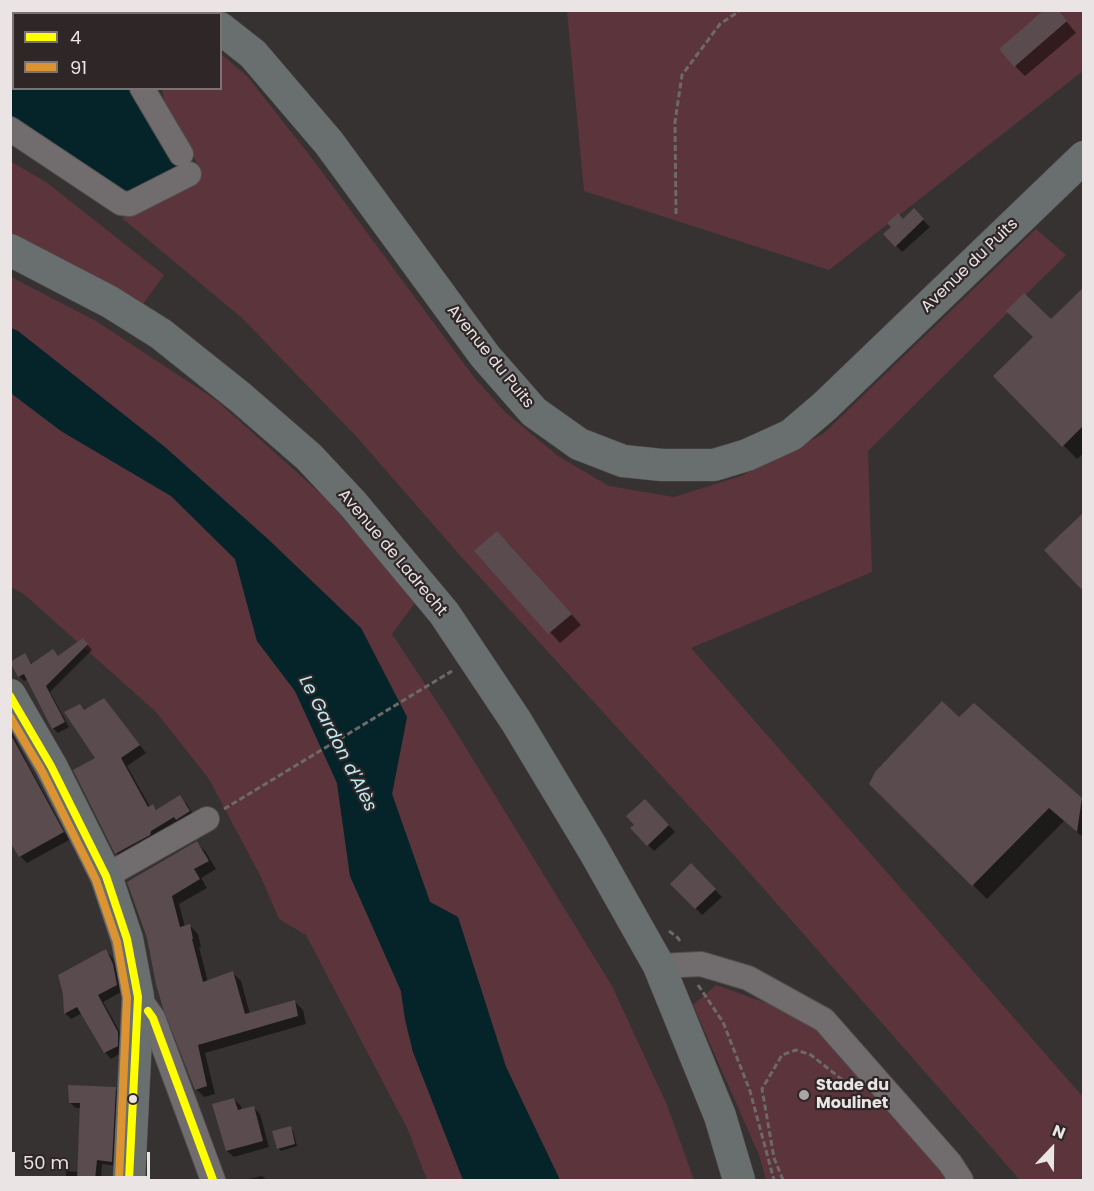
<!DOCTYPE html>
<html>
<head>
<meta charset="utf-8">
<style>
  body { margin:0 }
  #map { position:relative; width:1094px; height:1191px; overflow:hidden; background:#373232; font-family:Poppins,sans-serif }
  canvas { display:block }
  .frame { position:absolute; inset:0; border:12px solid #eae4e5; pointer-events:none }
  .legend { position:absolute; left:12px; top:12px; width:210px; height:78px; box-sizing:border-box; background:#2f2627; border:2px solid #7a7273; margin:0; padding:8px 10px; list-style:none; font-size:18px; color:#eae4e5 }
  .legend li { display:flex; align-items:center; gap:12px; height:30px }
  .legend b { width:30px; border:2px solid #7a7273 }
  .north { position:absolute; left:1022px; top:1119px; width:60px; height:60px; -webkit-text-stroke:4px #2f2627; paint-order:stroke; rotate:22deg; font-size:16px; font-weight:700; line-height:24px; text-align:center; color:#eae4e5 }
  .north::after { content:''; display:block; margin:auto; width:21px; height:27px; background:#eae4e5; clip-path:polygon(50% 0,100% 100%,50% 72%,0 100%) }
  .scale { position:absolute; left:12px; top:1152px; width:138px; height:27px; box-sizing:border-box; border:3px solid #eae4e5; border-top:0; padding-left:8px; font-size:18px; line-height:21px; white-space:nowrap; color:#eae4e5; -webkit-text-stroke:4px #2f2627; paint-order:stroke }
</style>
</head>
<body>
<div id="map">
<canvas width="1094" height="1191"></canvas>
<div class="frame"></div>
<ul class="legend">
<li><b style="height:8px;background:#ff0"></b>4</li>
<li><b style="height:8px;background:#dc9433"></b>91</li>
</ul>
<div class="north">N</div>
<div class="scale">50 m</div>
</div>
<script>
const c = document.querySelector('canvas').getContext('2d');
c.lineJoin = 'round';
function fillPath(path, color) { c.fillStyle = color; c.fill(path, 'evenodd'); }
const toPath = rows => new Path2D(rows.map(r => 'M' + r).join(''));
function strokePath(path, color, width, dash) { c.strokeStyle = color; c.lineWidth = width; c.lineCap = dash ? 'butt' : 'round'; c.setLineDash(dash || []); c.stroke(path); }
function drawText(font, color, halo, rows, align = 'center') {
  c.font = font + ' Poppins,sans-serif'; c.lineWidth = 4.5; c.setLineDash([]); c.textBaseline = 'middle'; c.strokeStyle = halo; c.fillStyle = color; for (const [text, x, y, turn = 0] of rows) {
    c.save(); c.translate(x, y); c.rotate((+turn || 0) * Math.PI / 180); c.textAlign = isNaN(turn) ? turn : align; if (halo) c.strokeText(text, 0, 0); c.fillText(text, 0, 0); c.restore();
  }
}
const green = toPath([
  [167,10,171,13,112,14,110,11],
  [567,11,1083,11,1083,71,829,270,584,191],
  [221,54,247,76,314,161,473,376,506,413,558,456,609,486,674,497,741,476,823,434,1036,229,1066,255,868,451,872,572,691,648,1083,1097,1083,1180,1020,1180,741,863,465,561,355,435,242,318,122,218,201,170,166,110,162,89,220,88],
  [10,161,46,182,164,275,138,311,34,244,11,235],
  [11,277,96,321,216,400,322,495,417,600,392,634,450,722,612,986,667,1105,694,1180,560,1180,506,1067,458,917,430,902,392,794,407,717,361,628,11,356],
  [10,393,61,431,171,496,235,559,257,641,295,691,337,783,350,876,401,991,405,1020,413,1052,463,1180,427,1180,408,1130,306,935,279,919,260,875,209,779,156,712,25,595,11,587],
  [716,985,792,1012,822,1035,951,1180,766,1180,759,1155,693,1005]
]);
const water = toPath([
  [11,11,35,11,41,13,14,14,14,88,134,89,180,172,134,196,11,115],
  [11,328,18,331,165,447,269,540,361,628,407,717,392,794,430,902,458,917,506,1067,560,1180,463,1180,413,1052,405,1019,401,991,350,876,337,783,295,691,257,641,235,559,171,496,61,431,11,393]
]);
const shadow = toPath([
  [1062,16,1076,33,1025,76,1015,66],
  [914,211,930,227,902,252,885,234],
  [1084,290,1084,453,1077,459,995,376],
  [1084,515,1084,589,1046,550],
  [508,543,581,625,560,643,477,551],
  [83,640,92,650,50,692,69,727,58,733,53,728,28,679,24,681,19,676,25,655,33,665,58,657],
  [104,700,146,753,127,766,150,807,153,806,158,811,180,797,187,804,196,819,124,861,117,854,75,771,97,759,80,706,86,711],
  [974,705,1084,802,1084,838,1064,821,987,899,871,783,959,720],
  [10,730,69,840,27,863,20,856,10,804],
  [645,801,675,832,654,851,632,828,636,825],
  [197,843,205,851,216,869,201,878,207,888,179,904,185,927,190,926,198,934,201,947,199,947,208,982,233,973,241,981,250,1014,295,1002,303,1010,306,1024,205,1053,215,1094,204,1097,196,1089,149,938],
  [691,865,722,897,702,915,672,884],
  [105,951,112,957,119,972,123,991,103,1002,124,1039,123,1052,111,1059,105,1052,82,1013,71,1019,65,1013],
  [115,1089,120,1094,117,1166,102,1164,101,1180,66,1180,66,1171,79,1172,81,1108,76,1108,70,1103],
  [234,1099,241,1106,242,1110,254,1108,260,1114,269,1147,234,1157,227,1151],
  [290,1128,293,1131,297,1146,281,1151,278,1148],
  [262,1176,267,1180,244,1180]
]);
const building = toPath([
  [1044,10,1058,10,1067,21,1014,67,999,49],
  [914,208,924,219,895,247,883,234,891,227,887,223,898,213,903,219],
  [1083,288,1083,426,1062,447,993,376,1033,337,1006,311,1024,293,1051,319],
  [1083,513,1083,591,1044,550],
  [497,531,572,614,548,634,474,551],
  [83,638,88,644,46,686,65,722,52,729,24,674,18,677,10,662,25,653,31,664,53,649,58,656],
  [104,698,140,745,121,758,148,807,153,804,156,810,180,795,190,811,176,820,174,817,151,831,150,835,115,854,73,770,95,758,64,712,80,704,84,710],
  [942,701,959,717,974,703,1082,798,1077,832,1049,808,972,886,869,784,875,772],
  [10,733,64,832,19,857,10,842],
  [645,799,669,825,647,846,630,828,634,825,626,816],
  [197,841,209,861,194,869,200,879,172,896,180,927,190,924,193,939,192,939,203,982,233,971,245,1014,295,1000,298,1016,198,1045,207,1086,195,1090,163,1008,156,984,147,938,127,882],
  [691,863,716,889,695,909,670,884],
  [106,949,113,964,117,985,98,995,118,1032,118,1046,104,1053,77,1007,64,1014,63,994,58,975],
  [68,1085,116,1087,112,1162,97,1160,95,1180,77,1180,80,1103,69,1103],
  [234,1098,238,1110,254,1106,263,1141,226,1151,212,1104],
  [291,1126,295,1144,277,1149,272,1131]
]);
const path = toPath([
  [676,214,675,122,682,75,720,24,741,10],
  [224,809,452,671],
  [669,931,678,938,681,943],
  [698,985,723,1022,750,1091,774,1180],
  [783,1180,774,1158,762,1089,782,1055,796,1050,811,1055,859,1093]
]);
const minor = toPath([
  [52,10,57,14],
  [142,88,181,154],
  [10,129,121,203,130,204,189,174],
  [106,876,207,819],
  [659,966,701,964,748,978,824,1020,950,1163,961,1180],
  [138,997,153,1018,213,1180]
]);
const major = toPath([
  [220,28,253,54,329,143,485,356,534,412,579,444,623,461,662,465,714,465,747,455,791,435,825,406,1084,157],
  [10,250,110,302,161,334,240,397,309,457,353,504,444,613,516,721,593,849,659,966,720,1116,739,1180],
  [10,695,51,766,106,876,127,939,138,997,129,1180]
]);
const bus1 = toPath([
  [10,696,51,766,106,876,127,939,138,997,129,1180],
  [148,1011,153,1018,213,1180]
]);
const bus2 = toPath([
  [10,717,42,771,96,880,117,942,127,998,119,1179]
]);
const markers = [
  [804,1095,6,"#aba6a6"],
  [133,1099,5,"#eae4e5"]
];
const streetNames = [
  ["Avenue du Puits",970,266,-44],
  ["Avenue du Puits",490,357,51],
  ["Avenue de Ladrecht",392,553,50]
];
const poiNames = [
  ["Stade du",816,1086],
  ["Moulinet",816,1104]
];
const waterNames = [
  ["Le Gardon d'Alès",337,744,63]
];
fillPath(green, '#5c343b');
fillPath(water, '#052429');
fillPath(shadow, '#0007');
fillPath(building, '#5a4b4e');
strokePath(minor, '#534f4f', 26);
strokePath(major, '#534f4f', 33);
strokePath(path, '#6d6969', 3, [6, 3]);
strokePath(minor, '#716d6e', 24);
strokePath(major, '#696e6e', 32);
strokePath(bus1, '#ff0', 8);
strokePath(bus2, '#dc9433', 8);
for (const [x, y, r, color] of markers) { const dot = new Path2D(); dot.arc(x, y, r, 0, 2 * Math.PI); c.fillStyle = color; c.fill(dot); strokePath(dot, '#2f2627', 2); }
drawText('16px', '#eae4e5', '#2f2627', streetNames);
drawText('bold 16px', '#eae4e5', '#2f2627', poiNames, 'left');
drawText('italic 18px', '#bceef7', '#2f2627', waterNames);
</script>
</body>
</html>
